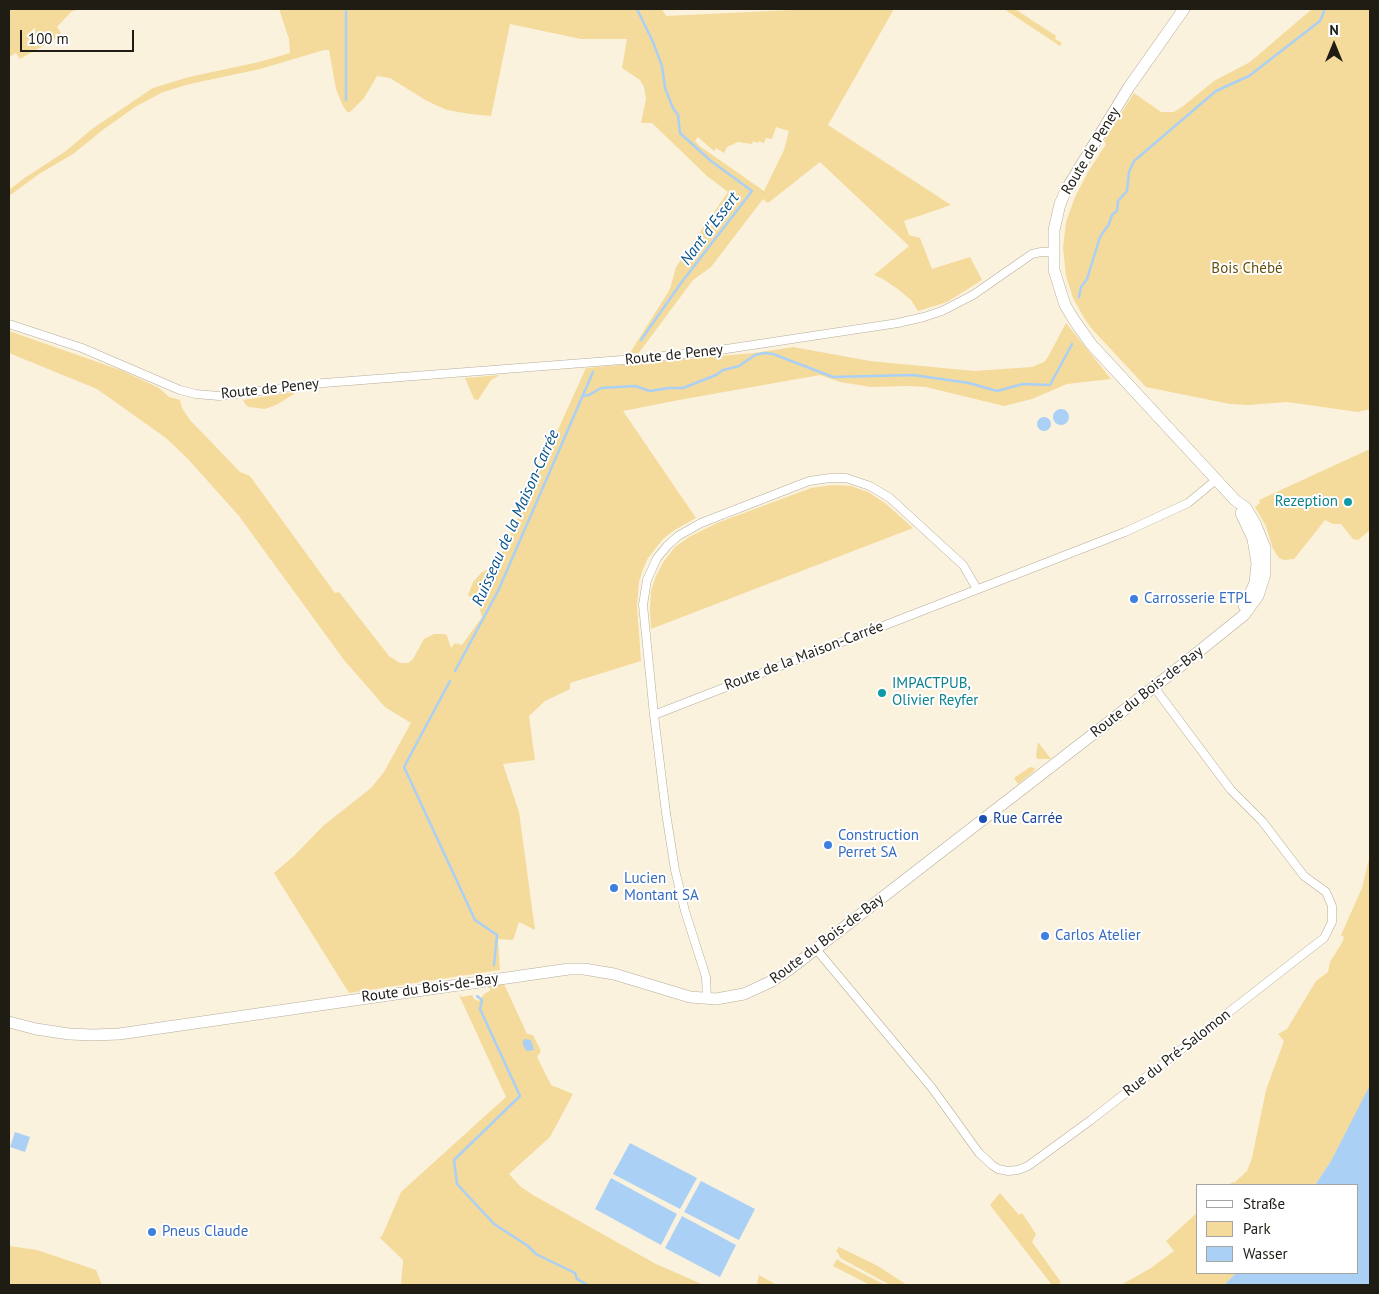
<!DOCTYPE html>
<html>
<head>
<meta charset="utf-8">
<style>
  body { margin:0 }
  #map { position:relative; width:1379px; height:1294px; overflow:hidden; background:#fbf2dd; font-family:"PT Sans",sans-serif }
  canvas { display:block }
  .frame { position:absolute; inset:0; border:10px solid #1f1c14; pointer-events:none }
  .legend { position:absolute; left:1196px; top:1184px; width:162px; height:90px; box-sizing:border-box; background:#fff; border:1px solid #a5a4a1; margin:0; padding:6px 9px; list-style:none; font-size:15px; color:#1f1c14 }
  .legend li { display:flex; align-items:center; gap:10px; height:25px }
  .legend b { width:25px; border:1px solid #a5a4a1 }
  .north { position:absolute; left:1309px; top:20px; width:50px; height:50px; -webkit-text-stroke:4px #fff; paint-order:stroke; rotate:0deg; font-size:14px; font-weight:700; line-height:20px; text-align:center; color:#1f1c14 }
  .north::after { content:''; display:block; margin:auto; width:18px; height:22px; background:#1f1c14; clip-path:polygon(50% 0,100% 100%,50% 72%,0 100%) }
  .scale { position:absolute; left:20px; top:30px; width:114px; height:22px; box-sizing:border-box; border:2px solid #1f1c14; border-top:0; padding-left:6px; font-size:15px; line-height:18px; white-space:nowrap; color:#1f1c14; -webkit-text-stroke:4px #fff; paint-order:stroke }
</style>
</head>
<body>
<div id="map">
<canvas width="1379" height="1294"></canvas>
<div class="frame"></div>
<ul class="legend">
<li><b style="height:6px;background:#fff"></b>Straße</li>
<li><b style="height:14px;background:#f4da9b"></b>Park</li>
<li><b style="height:14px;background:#aad0f6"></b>Wasser</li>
</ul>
<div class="north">N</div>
<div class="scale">100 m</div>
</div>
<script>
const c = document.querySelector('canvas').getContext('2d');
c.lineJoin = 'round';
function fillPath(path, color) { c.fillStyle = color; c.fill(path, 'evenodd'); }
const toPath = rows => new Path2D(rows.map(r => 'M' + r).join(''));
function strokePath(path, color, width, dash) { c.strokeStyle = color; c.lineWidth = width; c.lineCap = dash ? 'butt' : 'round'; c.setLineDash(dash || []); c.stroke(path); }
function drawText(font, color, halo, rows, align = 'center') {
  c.font = font + ' "PT Sans",sans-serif'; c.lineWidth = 4; c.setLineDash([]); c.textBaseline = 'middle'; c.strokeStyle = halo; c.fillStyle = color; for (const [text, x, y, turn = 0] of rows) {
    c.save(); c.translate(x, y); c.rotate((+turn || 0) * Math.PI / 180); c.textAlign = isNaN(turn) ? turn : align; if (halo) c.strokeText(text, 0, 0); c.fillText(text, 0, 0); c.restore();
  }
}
const green = toPath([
  [9,9,79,9,71,12,57,27,62,35,20,59,16,53,9,57],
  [279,9,662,9,666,16,791,10,791,9,894,9,828,125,951,205,904,221,909,235,920,238,932,269,970,257,982,280,947,302,918,311,911,300,899,290,883,279,874,275,909,246,820,162,768,203,763,199,711,267,693,280,638,354,630,353,670,289,676,267,728,192,707,176,652,123,641,123,646,99,644,87,640,80,622,68,627,39,581,39,510,24,491,116,470,114,447,110,427,101,390,78,377,76,364,98,350,112,347,112,342,104,336,89,329,50,324,50,260,69,190,84,163,92,135,107,104,129,73,154,39,174,9,196,9,190,26,177,66,151,92,129,153,88,189,77,259,62,290,53,289,39],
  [776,127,789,131,784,150,764,191,701,147,695,141,698,137,714,151,716,148,724,153,727,147,738,142,752,144,753,141,758,143,759,141,764,143,766,138,772,139],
  [1004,9,1015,9,1056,36,1055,39,1062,43,1060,46],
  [1312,9,1370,9,1370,409,1358,412,1287,402,1248,405,1230,404,1146,387,1092,329,1084,318,1073,298,1066,276,1063,248,1066,222,1075,197,1088,172,1106,144,1104,141,1134,93,1161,112,1174,112,1182,107,1214,81,1250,62],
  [1066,323,1111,379,1067,384,1032,399,1004,406,926,387,908,386,871,387,840,382,820,375,679,400,623,411,696,518,673,531,663,539,648,558,643,569,639,582,637,606,641,661,570,683,570,689,545,701,529,716,535,760,503,764,519,812,535,930,519,922,513,940,498,939,500,970,349,993,274,873,295,855,323,826,371,788,384,772,411,723,385,707,344,660,239,516,188,459,166,438,97,389,9,353,9,331,123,371,159,388,169,397,180,400,182,408,190,420,240,472,250,476,335,593,339,592,389,656,400,663,408,663,413,659,424,639,434,634,445,634,447,636,451,648,455,643,462,645,482,617,478,603,468,595,473,582,482,572,496,566,586,368,754,353,793,347,870,361,974,371,1032,367,1044,362,1048,357],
  [500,375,491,380,478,400,474,399,465,378],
  [293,392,294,394,278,404,265,409,249,407,246,405,243,400],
  [1370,449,1370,530,1358,540,1353,539,1341,524,1333,524,1325,520,1294,559,1284,560,1279,558,1273,549,1266,526,1255,507,1260,503,1259,500],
  [832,485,851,486,868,492,885,503,913,528,651,629,650,610,651,591,656,576,664,561,675,547,689,537,717,523,811,488],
  [1038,742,1051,759,1038,759,1036,757],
  [1030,767,1035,768,1034,771,1018,784,1014,778],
  [1370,855,1370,1087,1331,1161,1315,1185,1228,1185,1233,1182,1234,1183,1247,1171,1252,1158,1266,1090,1284,1041,1278,1034,1287,1029,1316,981,1328,972,1330,962,1342,943,1344,937,1341,935,1362,888],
  [504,984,527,1034,533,1035,541,1051,537,1057,551,1085,573,1094,550,1137,509,1174,521,1187,533,1195,656,1264,704,1285,401,1285,403,1260,379,1237,382,1236,401,1192,506,1097,459,995,462,997,472,995,474,999,479,1001,484,994,491,990,488,987],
  [1000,1193,1019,1215,1022,1213,1036,1234,1032,1242,1061,1282,1058,1285,1052,1285,990,1205],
  [1198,1212,1198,1273,1236,1273,1224,1285,1121,1285,1151,1268,1174,1251,1166,1241],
  [9,1246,37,1250,96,1270,102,1285,9,1285],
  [839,1247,878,1266,907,1285,890,1285,842,1259,839,1256,839,1254,836,1251],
  [837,1259,841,1262,885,1285,870,1285,833,1266],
  [759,1275,777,1285,757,1285]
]);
const water = toPath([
  '1053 417a8 8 0 1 1 16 0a8 8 0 1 1-16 0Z',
  '1037 424a7 7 0 1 1 14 0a7 7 0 1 1-14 0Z',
  [525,1039,531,1040,534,1050,527,1051,525,1049,522,1042],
  [1370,1085,1370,1285,1224,1285,1236,1273,1358,1273,1358,1185,1315,1185,1331,1161],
  [15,1132,30,1137,25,1152,10,1147],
  [630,1143,697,1178,680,1209,613,1174],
  [611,1178,677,1214,661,1245,595,1209],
  [701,1181,755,1209,739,1240,684,1212],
  [682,1216,736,1245,720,1277,665,1248]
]);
const stream = toPath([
  [637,9,653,42,662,66,665,88,673,108,678,115,680,133,711,161,752,191,681,283,641,340],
  [346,100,346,9],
  [1079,297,1081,287,1087,279,1100,237,1109,224,1112,215,1117,211,1118,201,1127,191,1129,172,1134,161,1216,91,1249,76,1320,21,1325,9],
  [583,396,589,395,601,388,635,386,650,391,669,388,683,388,716,375,723,370,739,366,755,355,764,353,773,354,833,377,913,375,969,383,997,391,1023,384,1050,385,1072,344],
  [455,671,498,591,593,372],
  [450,681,404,767,475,920,497,935,494,965],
  [477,996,482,1000,480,1009,520,1096,454,1160,457,1184,494,1224,528,1246,536,1254,575,1273,577,1279,588,1285]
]);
const minor = toPath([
  [9,324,82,348,180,390,196,394,219,396,324,383,635,359,713,351,898,323,924,317,942,311,973,295,1032,254,1041,252,1053,252],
  [654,715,1125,532,1188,503,1217,479],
  [816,949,932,1088,979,1153,992,1165,998,1169,1008,1171,1018,1170,1028,1166,1091,1120,1311,948,1324,938,1332,922,1332,906,1326,892,1304,876,1262,821,1231,790,1154,687],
  [707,999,706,977,685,911,675,870,666,813,654,715,643,605,647,580,657,558,667,546,678,536,701,523,809,481,830,478,846,478,870,486,890,498,963,565,977,589]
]);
const secondary = toPath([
  [1241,513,1253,539,1257,563,1255,583,1244,606],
  [9,1022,36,1029,69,1034,93,1035,119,1034,569,969,584,969,614,974,690,997,716,999,744,994,772,981,790,969,1172,673,1244,615,1258,596,1265,574,1265,548,1255,523,1246,508,1235,500,1091,344,1074,320,1065,305,1054,270,1054,230,1060,204,1066,190,1129,87,1184,9]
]);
const markers = [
  [1348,502,5,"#0f9aa8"],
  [1134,599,5,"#3f7fe0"],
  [882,693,5,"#0f9aa8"],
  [983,819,5,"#1a4fb4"],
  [828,845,5,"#3f7fe0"],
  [614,888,5,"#3f7fe0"],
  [1045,936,5,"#3f7fe0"],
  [152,1232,5,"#3f7fe0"]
];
const streetNames = [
  ["Route de Peney",1091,151,-59],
  ["Route de Peney",674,355,-6],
  ["Route de Peney",270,389,-6],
  ["Route de la Maison-Carrée",804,656,-21],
  ["Route du Bois-de-Bay",1147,692,-38],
  ["Route du Bois-de-Bay",827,939,-37],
  ["Route du Bois-de-Bay",430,988,-8],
  ["Rue du Pré-Salomon",1177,1053,-38]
];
const parkNames = [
  ["Bois Chébé",1247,269]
];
const cultureNames = [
  ["Rezeption",1338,502],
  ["IMPACTPUB,",892,684,"left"],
  ["Olivier Reyfer",892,701,"left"]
];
const shopNames = [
  ["Carrosserie ETPL",1144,599],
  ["Construction",838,836],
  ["Perret SA",838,853],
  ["Lucien",624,879],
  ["Montant SA",624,896],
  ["Carlos Atelier",1055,936],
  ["Pneus Claude",162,1232]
];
const transitNames = [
  ["Rue Carrée",993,819]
];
const waterNames = [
  ["Nant d'Essert",710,229,-53],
  ["Ruisseau de la Maison-Carrée",516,518,-66]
];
fillPath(green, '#f4da9b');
fillPath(water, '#aad0f6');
strokePath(stream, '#aad0f6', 2.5);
strokePath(minor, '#b5ad9a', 9);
strokePath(secondary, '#b5ad9a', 12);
strokePath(minor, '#fff', 8);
strokePath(secondary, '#fff', 11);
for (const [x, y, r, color] of markers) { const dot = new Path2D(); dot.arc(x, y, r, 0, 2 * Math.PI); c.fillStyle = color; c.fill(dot); strokePath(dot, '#fff', 2); }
drawText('15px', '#1f1c14', '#fff', streetNames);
drawText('15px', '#66500d', '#fff', parkNames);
drawText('15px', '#0d838f', '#fff', cultureNames, 'right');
drawText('15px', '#366cbe', '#fff', shopNames, 'left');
drawText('15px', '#164399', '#fff', transitNames, 'left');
drawText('italic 16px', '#07548b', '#fff', waterNames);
</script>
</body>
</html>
